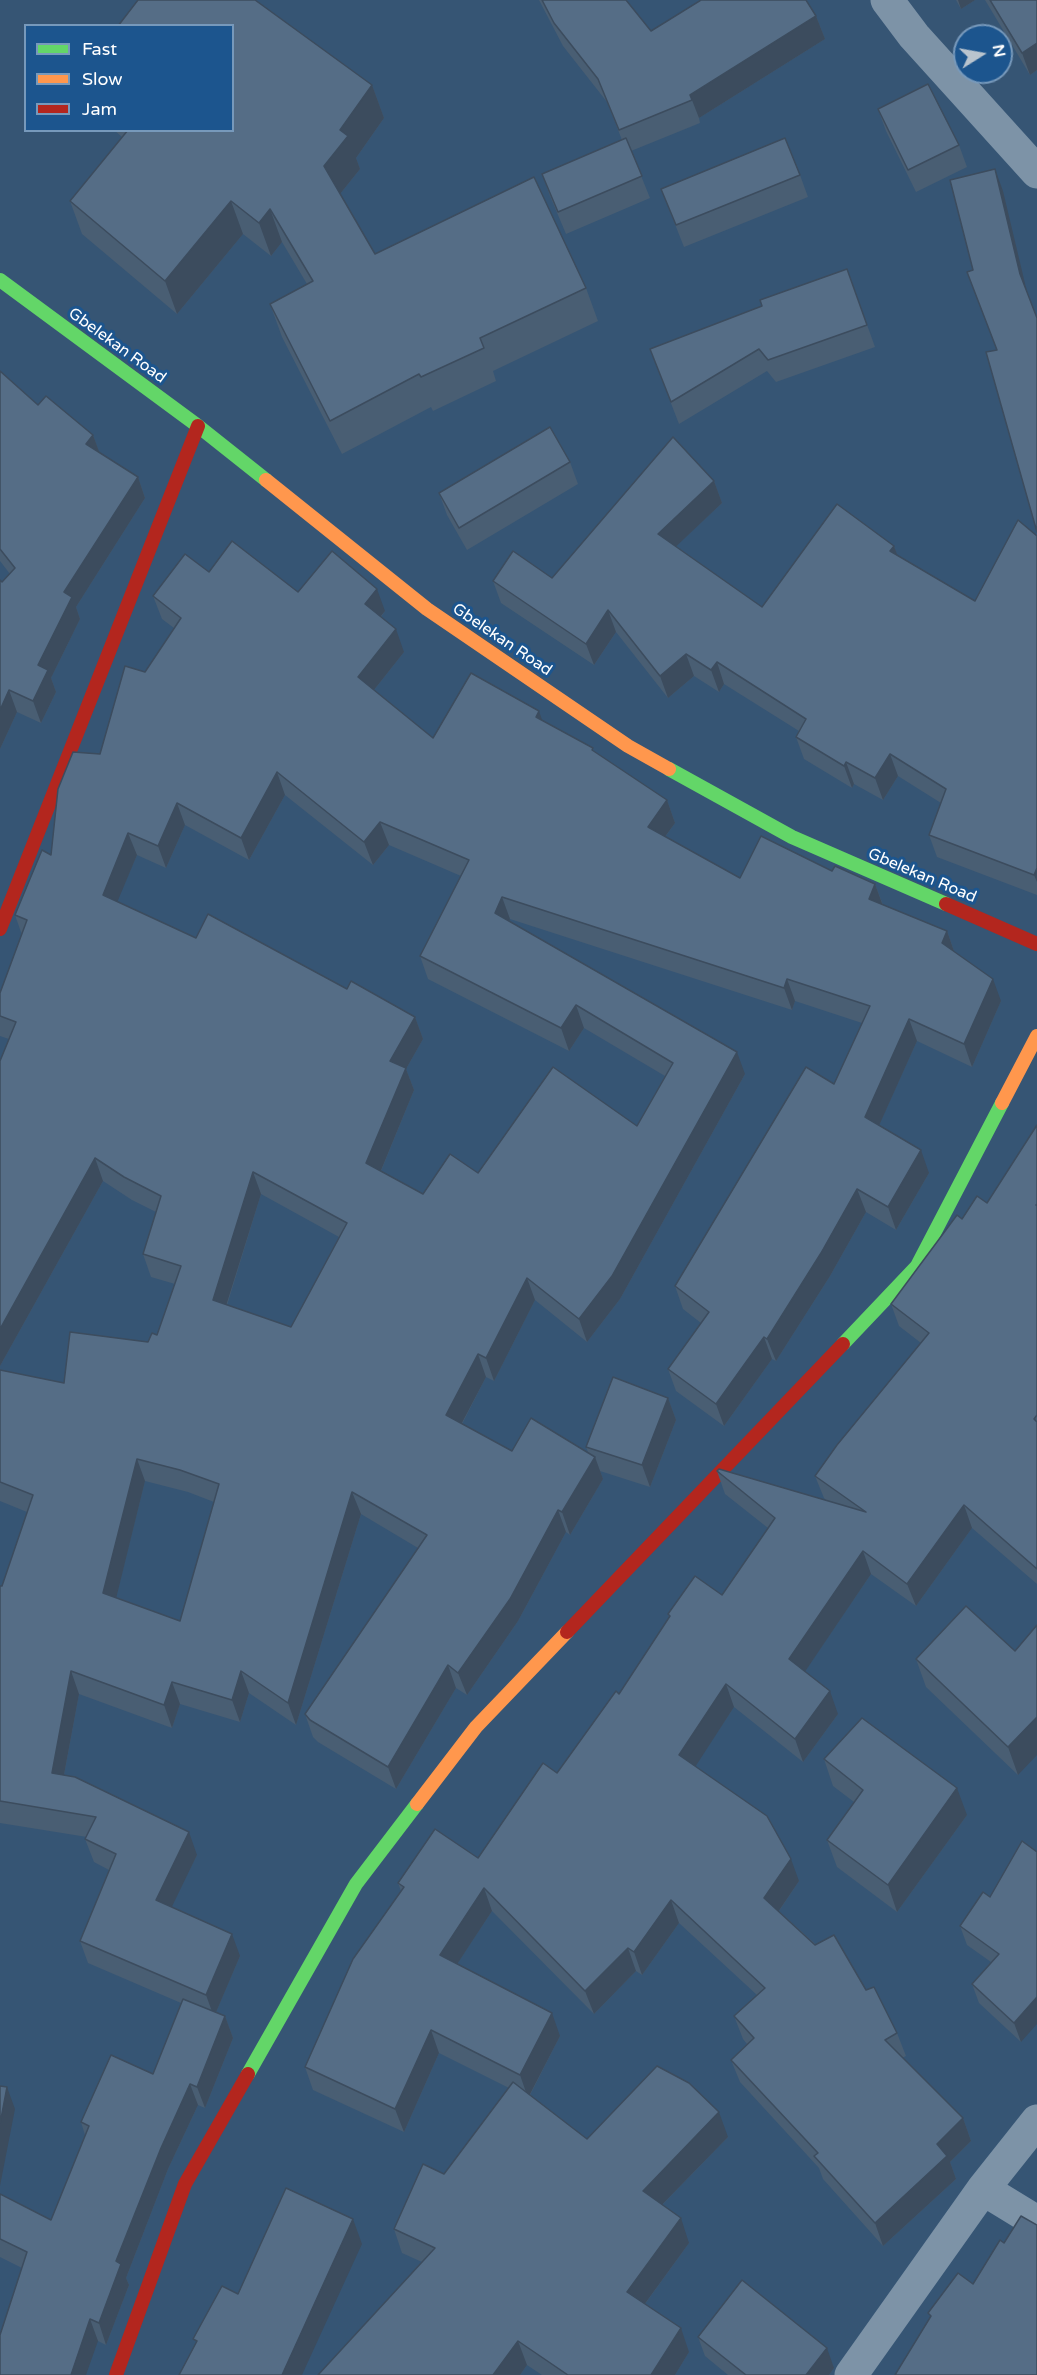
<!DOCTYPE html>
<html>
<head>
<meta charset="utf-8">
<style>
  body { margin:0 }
  #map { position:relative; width:1037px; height:2375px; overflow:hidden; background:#365574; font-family:"Varela Round",sans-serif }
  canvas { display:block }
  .legend { position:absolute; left:24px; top:24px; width:210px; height:108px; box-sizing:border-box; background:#1c558e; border:2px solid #79b; margin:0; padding:8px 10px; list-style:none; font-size:18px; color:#fff }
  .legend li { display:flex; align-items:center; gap:12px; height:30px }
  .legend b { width:30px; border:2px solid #79b }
  .north { position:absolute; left:953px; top:24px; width:60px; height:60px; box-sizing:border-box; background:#1c558e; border:2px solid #79b; border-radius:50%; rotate:79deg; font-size:16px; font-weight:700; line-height:24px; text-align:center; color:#fff }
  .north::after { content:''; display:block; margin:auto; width:21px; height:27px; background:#b9c4ce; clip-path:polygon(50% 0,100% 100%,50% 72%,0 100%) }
</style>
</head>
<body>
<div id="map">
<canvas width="1037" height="2375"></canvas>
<ul class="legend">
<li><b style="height:8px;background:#63d668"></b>Fast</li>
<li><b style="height:8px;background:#ff974d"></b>Slow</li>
<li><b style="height:8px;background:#b3261e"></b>Jam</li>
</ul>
<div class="north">N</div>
</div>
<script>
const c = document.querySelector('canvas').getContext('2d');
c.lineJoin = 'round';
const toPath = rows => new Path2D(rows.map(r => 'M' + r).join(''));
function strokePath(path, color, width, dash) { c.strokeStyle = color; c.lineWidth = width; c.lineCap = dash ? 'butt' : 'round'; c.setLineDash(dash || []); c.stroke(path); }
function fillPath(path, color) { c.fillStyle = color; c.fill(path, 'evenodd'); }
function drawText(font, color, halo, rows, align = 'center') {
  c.font = font + ' "Varela Round",sans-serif'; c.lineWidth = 6; c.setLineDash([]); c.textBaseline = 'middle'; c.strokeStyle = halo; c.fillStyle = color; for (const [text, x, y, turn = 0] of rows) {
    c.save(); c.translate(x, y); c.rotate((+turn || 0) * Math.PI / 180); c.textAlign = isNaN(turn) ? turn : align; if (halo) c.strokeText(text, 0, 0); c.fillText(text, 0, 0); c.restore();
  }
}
const street = toPath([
  [887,0,914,36,1037,172],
  [983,2189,1037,2222],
  [851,2375,983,2189,1037,2121]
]);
const fast = toPath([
  [0,280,198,426,266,480],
  [669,769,792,837,946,904],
  [843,1344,917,1266,1002,1103],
  [248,2074,356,1884,417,1804]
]);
const slow = toPath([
  [266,480,427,609,628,746,669,769],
  [1002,1103,1037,1036],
  [417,1804,476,1727,567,1632]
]);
const jam = toPath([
  [946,904,1037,944],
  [0,929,198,426],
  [567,1632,843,1344],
  [116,2375,185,2184,248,2074]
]);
const wall = toPath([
  [539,0,626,0,651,31,816,16,825,39,699,118,700,123,631,151,650,198,566,234,550,196,542,174,622,140,607,102,563,46],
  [956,0,975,0,961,9],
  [985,0,1037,0,1037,70,1030,75],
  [372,85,384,118,356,158,360,169,340,194,375,254,586,288,598,321,493,371,496,381,433,411,431,407,342,454,282,337,270,304,307,284,282,242,271,256,243,234,177,314,82,234,70,201,122,137,114,130,232,130],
  [878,109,959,145,967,167,916,192,886,131],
  [800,175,808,197,684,247,661,189],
  [847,269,875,347,776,382,767,371,679,424,650,349,762,306],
  [0,371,38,405,93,435,99,452,138,477,145,498,76,607,80,619,51,678,56,692,41,723,17,712,0,749,0,580,2,582,10,574,0,561],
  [570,462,578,484,467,550,447,515,439,493],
  [714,481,722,503,676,546,762,607,894,546,897,555,975,601,1037,536,1037,895,937,857,929,835,941,803,898,776,883,800,854,784,852,788,804,759,796,737,799,731,724,684,719,692,694,676,668,698,616,632,594,665,501,603,493,581,552,578],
  [209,572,385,611,381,617,404,652,374,690,433,738,542,721,594,751,667,800,675,823,665,837,740,878,832,871,875,884,883,905,947,931,954,951,1001,1001,972,1067,917,1041,879,1125,929,1173,896,1230,866,1212,830,1276,776,1361,772,1359,724,1426,676,1391,668,1369,701,1323,683,1309,675,1286,834,1084,862,1023,795,1001,792,1010,510,919,509,921,745,1074,620,1299,587,1342,535,1300,494,1381,486,1377,462,1424,512,1451,588,1452,586,1447,668,1398,676,1420,650,1487,600,1471,603,1479,570,1535,566,1532,518,1621,467,1695,456,1688,396,1789,318,1742,313,1737,305,1714,418,1548,361,1514,296,1725,249,1693,240,1722,180,1704,172,1728,79,1694,64,1775,197,1855,171,1907,240,1956,216,2012,225,2016,233,2038,205,2108,198,2105,168,2169,126,2278,129,2285,106,2345,98,2341,22,2268,0,2257,0,2194,51,2220,85,2135,81,2122,153,2074,181,2003,88,1963,80,1941,109,1870,94,1862,85,1839,87,1837,0,1823,0,1586,2,1586,27,1512,0,1501,0,1370,64,1383,148,1342,157,1335,175,1284,151,1277,143,1254,156,1212,132,1200,103,1181,0,1366,0,1061,9,1039,0,1036,0,993,22,935,15,915,51,855,100,754,145,672,174,628,162,619,153,596],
  [285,795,373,865,389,845,461,876,420,956,428,979,569,1051,584,1028,665,1076,637,1126,478,1173,423,1194,381,1171,414,1090,406,1069,423,1039,415,1017,347,989,196,938,117,901,137,855,166,868,185,825,249,860],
  [261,1194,339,1237,291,1327,227,1305],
  [145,1481,188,1492,214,1502,180,1621,116,1597],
  [1037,1125,1037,1584,972,1528,916,1606,871,1574,805,1671,838,1714,803,1762,734,1707,695,1766,799,1881,779,1911,866,1990,897,2033,906,2056,902,2058,963,2118,971,2141,950,2162,956,2179,883,2246,823,2179,819,2168,740,2082,731,2060,747,2044,743,2039,734,2016,757,1995,679,1923,642,1975,636,1971,594,2014,492,1911,457,1964,560,2036,530,2095,587,2139,728,2137,662,2205,689,2243,645,2304,689,2352,675,2375,542,2375,527,2365,520,2375,318,2375,422,2262,402,2253,394,2229,444,2174,509,2088,439,2053,404,2132,313,2090,305,2067,401,1891,398,1883,478,1858,557,1773,619,1694,669,1617,668,1614,722,1595,768,1528,725,1494,717,1471,827,1501,824,1498,815,1476,921,1343,899,1326,891,1304,962,1219,987,1203],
  [1015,1651,1018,1775,926,1687,916,1659],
  [824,1759,967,1815,897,1912,837,1867,827,1840,854,1802,833,1786],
  [983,1892,1021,2042,979,2003,972,1984,991,1962,967,1945,960,1926],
  [698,2337,834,2368,829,2375,728,2375,705,2356]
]);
const shadedWall = toPath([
  [958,0,975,0,961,9],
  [816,16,825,39,699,118,690,95],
  [1037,43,1037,70,1030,75,1022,53],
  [372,85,384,118,356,158,360,169,336,199,324,166,340,130],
  [995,169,1003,191,1028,296,1020,274],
  [231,201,243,234,177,314,165,281],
  [270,209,282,242,271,256,259,223],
  [93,435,101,457,86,444],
  [138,477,145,498,76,607,80,619,51,678,56,692,41,723,33,701,38,665,64,592],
  [714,481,722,503,666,556,658,534],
  [894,546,902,568,890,551],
  [377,589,385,611,373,626,365,604],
  [608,610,616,632,594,665,586,644],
  [396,629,404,652,366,700,358,677],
  [686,654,694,676,668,698,660,676],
  [717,662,724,684,719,692,711,670],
  [9,690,17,712,0,749,0,710],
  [539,711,547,734,536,717],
  [890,754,898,776,883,800,875,778],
  [846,762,854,784,852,788,844,766],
  [277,772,285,795,249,860,241,838],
  [667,800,675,823,656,849,648,827],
  [177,803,185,825,166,868,158,846],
  [380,822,389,845,373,865,364,842],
  [128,833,137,855,111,917,103,895],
  [1037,868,1037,882,1034,875],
  [875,884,883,906,869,899],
  [502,897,510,919,503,935,495,913],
  [947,931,955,954,942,943],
  [787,979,795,1001,792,1010,784,988],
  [993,979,1001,1001,972,1067,964,1044],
  [576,1005,584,1028,569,1051,561,1028],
  [415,1017,423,1039,406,1069,414,1090,375,1185,366,1163,390,1061],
  [909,1019,917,1041,873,1139,865,1117],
  [737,1052,745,1074,620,1299,587,1342,579,1319],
  [921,1150,929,1173,896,1230,888,1207],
  [95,1158,103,1181,0,1366,0,1329],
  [253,1172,261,1194,221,1322,213,1300],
  [857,1189,866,1212,830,1276,776,1361,767,1339],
  [527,1278,535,1300,494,1381,486,1358],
  [764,1337,772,1359,724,1426,716,1404],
  [478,1354,486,1377,454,1438,446,1415],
  [668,1398,676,1420,650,1487,642,1465],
  [595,1457,603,1479,570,1535,562,1512],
  [137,1459,145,1481,112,1615,103,1593],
  [352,1492,361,1514,296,1725,288,1703],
  [964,1505,972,1528,916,1606,907,1584],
  [558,1510,566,1532,518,1621,467,1695,458,1673],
  [863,1551,871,1574,798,1682,789,1659],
  [448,1665,456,1688,396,1789,388,1767],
  [71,1671,79,1694,60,1796,52,1773],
  [241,1671,249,1693,240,1722,232,1700],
  [172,1682,180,1704,172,1728,164,1705],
  [726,1684,734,1707,688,1778,679,1755],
  [830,1691,838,1714,803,1762,795,1739],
  [1037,1717,1037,1755,1018,1775,1008,1747],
  [957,1788,967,1815,897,1912,888,1885],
  [189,1832,197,1855,164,1923,156,1900],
  [791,1859,799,1881,772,1921,764,1898],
  [484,1888,492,1911,448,1978,440,1955],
  [671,1900,679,1923,642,1975,634,1952],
  [232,1934,240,1956,214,2017,206,1995],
  [628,1948,636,1971,594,2014,585,1991],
  [1037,1997,1037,2024,1021,2042,1014,2023],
  [552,2013,560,2036,528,2098,520,2075],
  [225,2016,233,2038,205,2108,197,2087],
  [431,2030,439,2053,404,2132,395,2109],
  [190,2084,198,2105,168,2169,126,2278,129,2285,106,2345,99,2323,116,2261,161,2148],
  [7,2087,15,2109,0,2186,0,2124],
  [719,2112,728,2137,652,2215,643,2191],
  [963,2118,971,2141,950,2162,956,2179,883,2246,875,2223,937,2144],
  [681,2218,689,2243,636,2316,627,2292],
  [353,2219,362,2244,302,2375,282,2375],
  [90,2319,98,2341,86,2375,71,2375],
  [681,2328,689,2352,675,2375,651,2375],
  [518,2341,527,2365,520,2375,493,2375],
  [827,2348,834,2368,829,2375,806,2375]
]);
const building = toPath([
  [138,0,255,0,372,85,340,130,348,136,324,166,375,254,534,177,586,288,480,338,484,348,421,377,419,374,330,421,270,304,313,281,270,209,259,223,231,201,165,281,70,201,128,130,232,130,232,26,118,26,138,0],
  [542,0,626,0,651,31,701,0,806,0,816,16,690,95,692,100,619,130,598,79,554,23,542,0],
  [990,0,1037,0,1037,43,1022,53,990,0],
  [928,84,959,145,908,170,878,109,928,84],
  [626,138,642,176,558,212,542,174,626,138],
  [785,138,800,175,676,225,661,189,785,138],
  [995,169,1020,274,1037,318,1037,532,986,352,997,350,967,272,973,270,950,180,995,169],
  [847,269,867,325,768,360,759,349,671,402,650,349,762,306,760,300,847,269],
  [0,371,38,405,46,396,93,435,86,444,138,477,64,592,72,597,38,665,48,670,33,701,9,690,0,710,0,580,2,582,15,568,0,549,0,371],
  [550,427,570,462,459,528,439,493,550,427],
  [673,437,714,481,658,534,762,607,837,504,894,546,890,551,975,601,1018,520,1037,536,1037,868,1034,875,929,835,946,789,890,754,875,778,846,762,844,766,796,737,806,719,717,662,711,670,686,654,660,676,608,610,586,644,493,581,513,551,552,578,673,437],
  [232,541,298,592,332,551,377,589,365,604,396,629,358,677,433,738,471,673,539,711,536,717,593,748,592,750,667,800,648,827,740,878,761,836,832,871,835,866,875,884,869,899,947,931,942,943,993,979,964,1044,909,1019,865,1117,921,1150,888,1207,857,1189,821,1253,767,1339,764,1337,716,1404,668,1369,709,1312,675,1286,806,1067,834,1084,870,1006,787,979,784,988,502,897,495,913,737,1052,612,1276,579,1319,527,1278,486,1358,478,1354,446,1415,512,1451,531,1418,595,1457,562,1512,558,1510,510,1599,458,1673,448,1665,388,1767,310,1720,305,1714,427,1535,352,1492,288,1703,241,1671,232,1700,172,1682,164,1705,71,1671,52,1773,75,1777,189,1832,156,1900,232,1934,206,1995,80,1941,116,1854,85,1839,96,1817,0,1801,0,1586,2,1586,33,1495,0,1482,0,1370,64,1383,70,1332,148,1342,152,1333,157,1335,181,1266,143,1254,161,1196,124,1177,95,1158,0,1329,0,1061,16,1022,0,1016,0,993,27,920,15,915,42,850,51,855,58,789,73,752,100,754,125,666,145,672,181,618,153,596,185,554,209,572,232,541],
  [277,772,364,842,380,822,469,860,420,956,561,1028,576,1005,673,1063,637,1126,553,1067,478,1173,450,1154,423,1194,366,1163,406,1068,390,1061,415,1017,351,981,347,989,208,914,196,938,103,895,128,833,158,846,177,803,241,838,277,772],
  [253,1172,347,1223,291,1327,213,1300,253,1172],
  [137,1459,180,1470,219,1484,180,1621,103,1593,137,1459],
  [1037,1125,1037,1204,1036,1205,1037,1206,1037,1415,1034,1419,1037,1422,1037,1569,964,1505,907,1584,863,1551,789,1659,830,1691,795,1739,726,1684,679,1755,767,1816,791,1859,764,1898,815,1945,834,1935,866,1990,874,1987,897,2033,885,2040,963,2118,937,2144,947,2156,875,2223,814,2156,818,2153,731,2060,754,2038,734,2016,765,1988,671,1900,634,1952,628,1948,585,1991,484,1888,440,1955,552,2013,520,2075,431,2030,395,2109,305,2067,353,1959,404,1887,398,1883,435,1829,478,1858,543,1763,557,1773,616,1691,619,1694,670,1616,668,1614,695,1576,722,1595,775,1518,717,1471,719,1469,866,1512,815,1476,837,1445,929,1333,891,1304,957,1215,962,1219,977,1196,987,1203,1037,1125],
  [613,1377,668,1398,642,1465,586,1447,613,1377],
  [966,1606,1015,1651,1037,1625,1037,1717,1008,1747,916,1659,966,1606],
  [862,1718,957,1788,888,1885,827,1840,863,1790,824,1759,862,1718],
  [1022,1841,1037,1852,1037,1997,1014,2023,972,1984,999,1954,960,1926,983,1892,990,1897,1022,1841],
  [183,1999,225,2016,197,2087,190,2084,161,2148,116,2261,121,2264,99,2323,90,2319,71,2375,0,2375,0,2335,27,2252,0,2239,0,2194,51,2220,89,2126,81,2122,111,2055,153,2074,183,1999],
  [657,2066,689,2083,719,2112,643,2191,681,2218,627,2292,681,2328,651,2375,568,2375,518,2341,493,2375,318,2375,435,2248,394,2229,423,2164,444,2174,513,2082,587,2139,657,2066],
  [0,2086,7,2087,0,2124,0,2086],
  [286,2188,353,2219,282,2375,179,2375,197,2341,193,2339,222,2286,238,2294,286,2188],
  [1021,2216,1037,2225,1037,2375,895,2375,931,2316,928,2313,958,2273,973,2284,1000,2240,1004,2243,1021,2216],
  [742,2280,827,2348,806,2375,746,2375,698,2337,742,2280]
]);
const streetNames = [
  ["Gbelekan Road",117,346,36],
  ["Gbelekan Road",502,640,34],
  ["Gbelekan Road",922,876,23]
];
strokePath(street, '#7d93a7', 33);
strokePath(fast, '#63d668', 14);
strokePath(slow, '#ff974d', 14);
strokePath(jam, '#b3261e', 14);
fillPath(wall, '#495e73');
fillPath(shadedWall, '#3c4c5e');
fillPath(building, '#556d86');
strokePath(building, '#3c4c5e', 1.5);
drawText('16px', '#fff', '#1c558e', streetNames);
</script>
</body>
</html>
